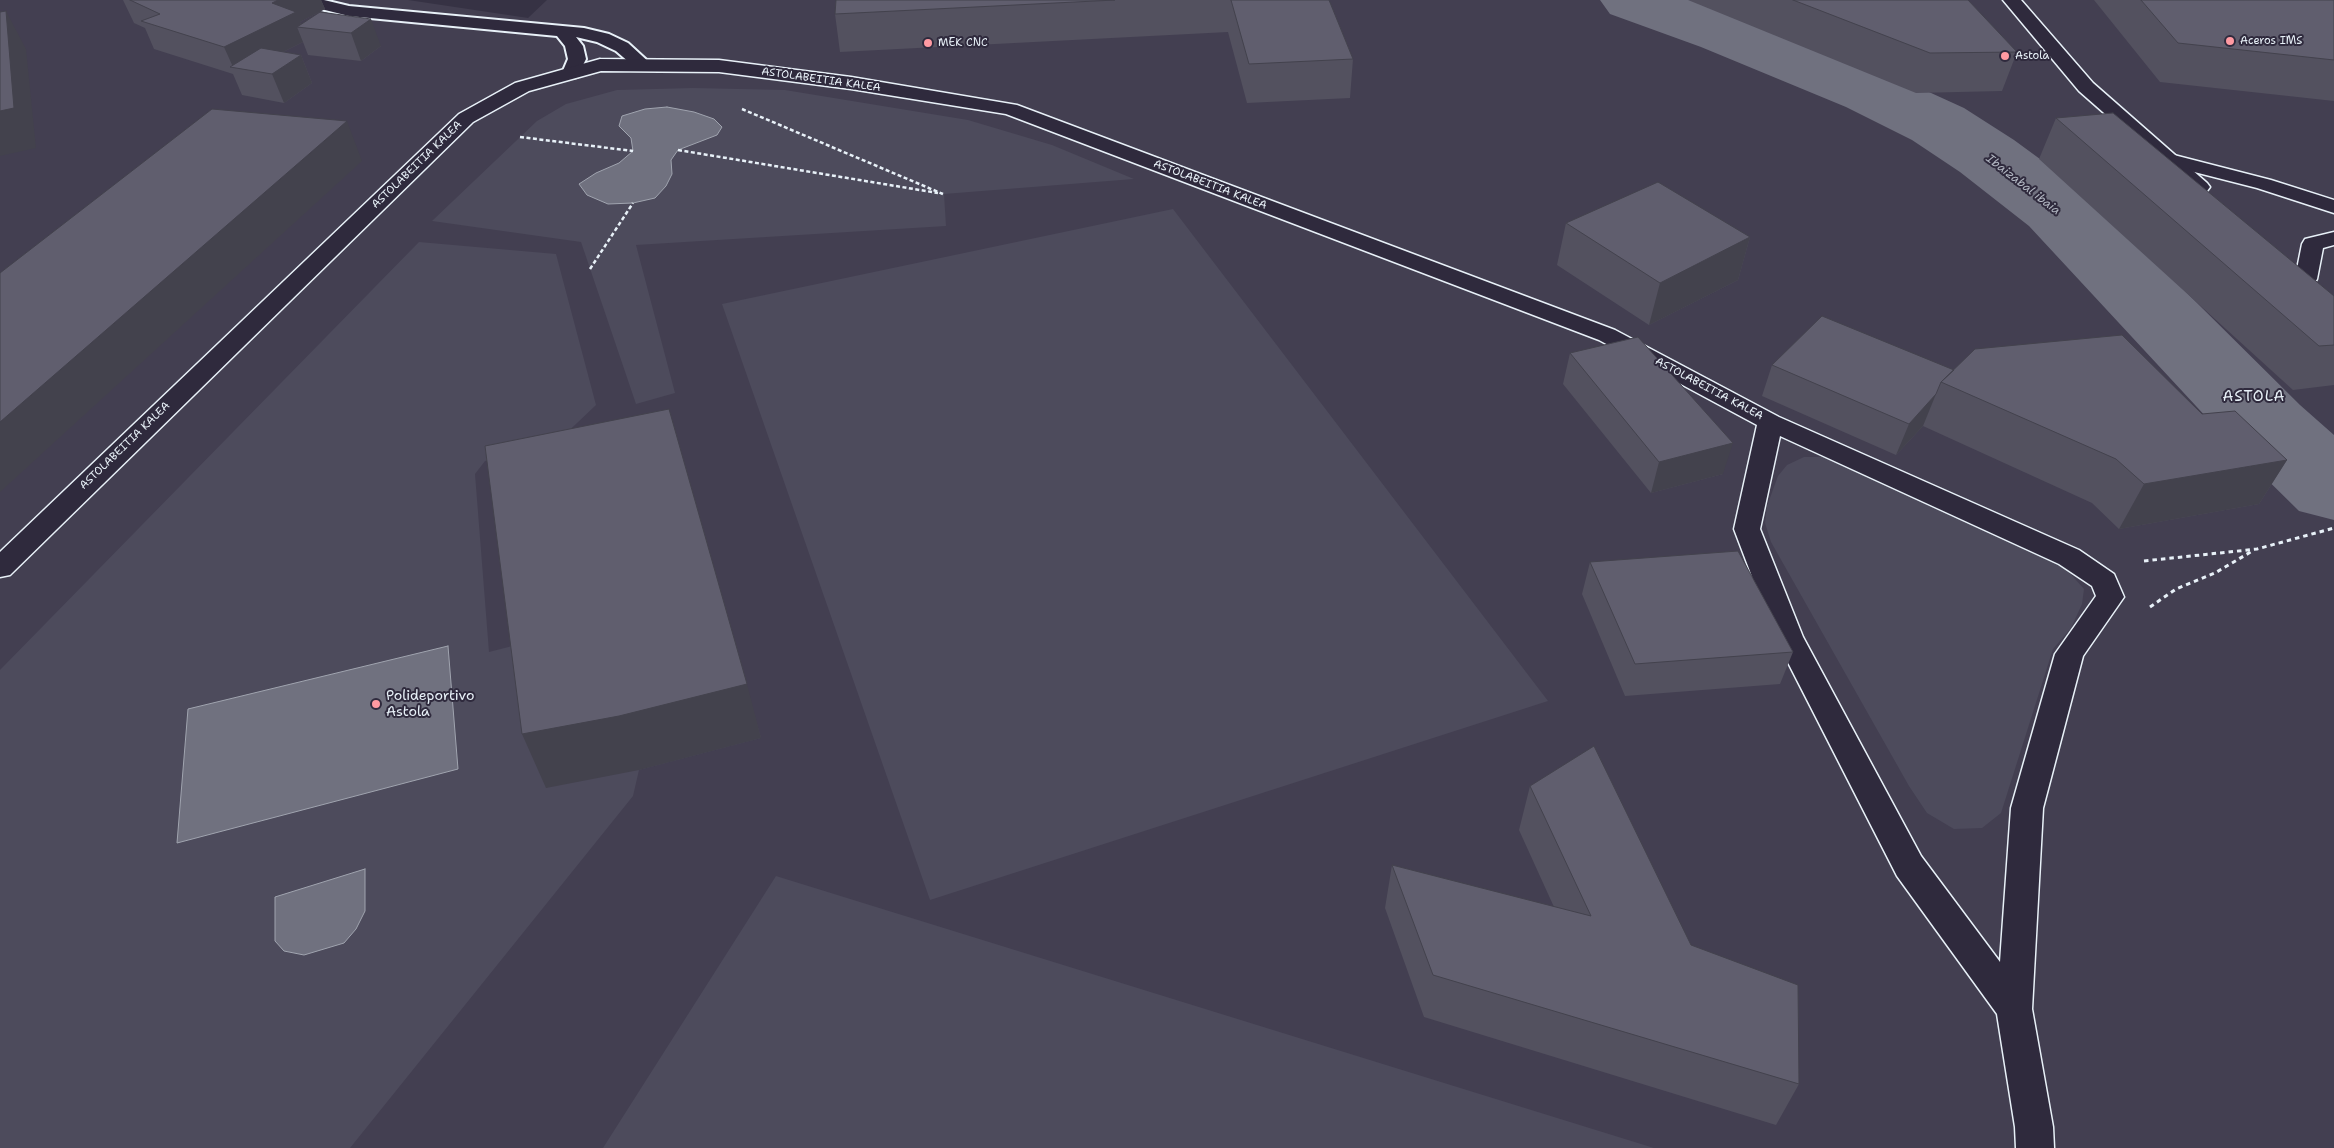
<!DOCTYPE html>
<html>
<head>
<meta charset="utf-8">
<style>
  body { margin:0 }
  canvas { display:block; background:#363244 }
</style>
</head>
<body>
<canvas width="2334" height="1148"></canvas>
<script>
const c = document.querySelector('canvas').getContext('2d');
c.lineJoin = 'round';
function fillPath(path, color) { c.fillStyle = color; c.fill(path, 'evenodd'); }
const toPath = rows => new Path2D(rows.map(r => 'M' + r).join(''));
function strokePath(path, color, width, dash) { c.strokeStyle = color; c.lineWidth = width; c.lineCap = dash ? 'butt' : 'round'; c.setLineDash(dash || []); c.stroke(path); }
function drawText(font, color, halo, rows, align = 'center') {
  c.font = font + ' "Shantell Sans",sans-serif'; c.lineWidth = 4; c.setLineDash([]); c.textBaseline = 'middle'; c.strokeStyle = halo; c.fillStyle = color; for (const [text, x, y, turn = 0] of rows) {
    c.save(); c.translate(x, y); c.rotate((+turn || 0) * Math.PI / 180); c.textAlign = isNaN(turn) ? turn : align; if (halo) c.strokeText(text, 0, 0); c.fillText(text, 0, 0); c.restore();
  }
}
const built = toPath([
  [0,0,408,0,528,18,547,0,2334,0,2334,1148,0,1148]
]);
const green = toPath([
  [693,88,785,90,968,120,1052,145,1134,179,944,194,946,226,636,245,675,393,636,404,581,242,432,221,537,121,566,104,617,90],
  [1173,209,1548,701,930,900,722,304],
  [419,242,556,254,596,405,557,442,485,461,475,474,489,652,524,643,684,462,761,738,639,770,633,796,350,1148,0,1148,0,670],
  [1804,457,1826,457,2036,548,2066,569,2084,589,2082,604,2071,628,2053,649,2001,813,1982,828,1954,829,1927,813,1909,786,1771,542,1765,523,1767,506,1778,476,1787,465],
  [776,876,1654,1148,603,1148]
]);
const water = toPath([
  [667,107,694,112,714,119,722,127,717,135,678,150,671,160,672,174,666,186,655,198,633,203,608,204,587,195,579,184,596,173,619,163,633,151,631,138,619,126,622,116,645,109,667,107],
  [448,646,458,769,177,843,188,709,448,646],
  [365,869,365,911,356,929,344,943,304,955,284,951,275,941,275,897,365,869]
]);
const river = toPath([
  [1600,0,1695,0,1896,77,1964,108,2014,140,2085,192,2300,405,2334,435,2334,520,2299,511,2234,447,2029,226,1960,172,1912,140,1846,107,1701,47,1610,14,1600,0]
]);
const pathFar1 = toPath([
  [742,109,943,194],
  [520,137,633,151],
  [678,150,938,193],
  [590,269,633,203]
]);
const path = toPath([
  [2144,561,2257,549,2334,528],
  [2150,607,2176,589,2215,573,2254,550]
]);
const lane = toPath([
  [295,0,324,0,349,6,584,28,609,34,628,43,652,65,649,69,637,69,616,51,597,42,576,37,583,46,586,59,577,77,571,78,565,77,562,73,568,59,565,46,557,36,349,16,297,3,295,0]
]);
const street = toPath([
  [600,59,719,60,851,77,1017,105,1615,330,1779,417,2079,550,2114,574,2124,597,2083,656,2043,808,2032,1009,2053,1127,2054,1148,2016,1148,2015,1127,1997,1014,1897,876,1775,637,1734,529,1757,425,1599,340,1006,114,851,89,719,72,601,71,529,91,473,122,10,575,0,577,0,552,459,114,515,83,600,59],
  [1780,436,2059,564,2092,586,2096,596,2055,654,2011,808,2000,962,1921,856,1803,637,1760,529,1780,436],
  [2170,154,2271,180,2334,200,2334,213,2257,188,2163,164,2160,160,2163,156,2170,154],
  [2334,232,2334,245,2323,248,2317,279,2314,284,2306,286,2298,284,2295,279,2302,244,2305,239,2334,232]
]);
const secondary = toPath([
  [2003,0,2021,0,2093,83,2207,183,2210,187,2207,191,2200,193,2193,191,2079,91,2003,0]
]);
const wall = toPath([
  [123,0,321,0,325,9,300,22,301,25,320,12,381,46,361,61,308,55,303,42,283,52,301,55,312,83,284,103,242,95,233,74,154,49,145,28,134,23],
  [836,0,1329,0,1353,59,1350,98,1247,103,1228,32,840,52,835,14],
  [1688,0,1968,0,2017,52,2002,91,1916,93],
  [2094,0,2334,0,2334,101,2160,82],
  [2056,118,2334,296,2334,385,2293,390,2039,159],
  [1566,223,1750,237,1738,280,1649,325,1557,265],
  [1570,353,1723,474,1651,493,1563,384],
  [1772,365,1954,370,2202,414,2287,460,2259,504,2119,529,2092,503,1923,426,1896,455,1762,396],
  [1590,562,1793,652,1780,684,1625,696,1582,594],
  [1530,786,1691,945,1799,1084,1776,1125,1424,1017,1385,908,1392,865,1554,907,1519,830]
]);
const shadedWall = toPath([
  [278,0,321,0,325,9,300,22,302,28,297,27,303,42,247,70,233,67,224,47,272,3],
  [6,11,26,49,36,148,0,156,0,111],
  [371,19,381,46,361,61,351,33],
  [301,55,312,83,284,103,272,74],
  [347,121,362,161,0,492,0,422],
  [1750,237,1738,280,1649,325,1660,283],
  [1936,394,1923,426,1896,455,1909,424],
  [1733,443,1723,474,1651,493,1659,462],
  [2287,460,2259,504,2119,529,2144,484],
  [747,684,761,738,639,770,546,788,522,734]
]);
const building = toPath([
  [130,0,278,0,272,3,296,12,224,47,141,21,160,14,130,0],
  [836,0,1115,0,835,14,836,0],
  [1231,0,1329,0,1353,59,1249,64,1231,0],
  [1793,0,1968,0,2017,52,1930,53,1793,0],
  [2141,0,2334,0,2334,60,2178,43,2141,0],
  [6,11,14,108,0,111,0,12,6,11],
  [320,12,371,19,351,33,297,27,320,12],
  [261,48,301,55,272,74,230,67,261,48],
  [212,109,347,121,0,422,0,273,212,109],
  [2113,113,2334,296,2334,345,2319,346,2056,118,2113,113],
  [1658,182,1750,237,1660,283,1566,223,1658,182],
  [1822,316,1954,370,1941,382,1936,394,1909,424,1772,365,1822,316],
  [2122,335,2202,414,2235,411,2287,460,2144,484,2116,459,1941,382,1975,349,2122,335],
  [1638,337,1733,443,1659,462,1570,353,1638,337],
  [669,409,747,684,619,716,522,734,485,446,669,409],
  [1738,551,1793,652,1635,664,1590,562,1738,551],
  [1594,746,1691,945,1798,985,1799,1084,1433,975,1392,865,1591,916,1530,786,1594,746]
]);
const markers = [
  [2230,41,5,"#ff9aa2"],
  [928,43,5,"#ff9aa2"],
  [2005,56,5,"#ff9aa2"],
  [376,704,5,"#ff9aa2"]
];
const farPoinames = [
  ["Aceros IMS",2240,41],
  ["MEK CNC",938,43],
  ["Astola",2015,56]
];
const farStreetnames = [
  ["ASTOLABEITIA KALEA",821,80,8],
  ["ASTOLABEITIA KALEA",417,165,-44],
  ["ASTOLABEITIA KALEA",1210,185,21],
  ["ASTOLABEITIA KALEA",1709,389,28],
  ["ASTOLABEITIA KALEA",125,446,-44]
];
const farWaternames = [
  ["Ibaizabal ibaia",2023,185,38]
];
const poiNames = [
  ["Polideportivo",386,696],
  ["Astola",386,712]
];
const neighbourhoodNames = [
  ["ASTOLA",2254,397]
];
fillPath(built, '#433f51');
fillPath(green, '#4d4b5c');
fillPath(water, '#70717f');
strokePath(water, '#a0a4af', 1);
fillPath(river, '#70717f');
strokePath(lane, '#e8f1f8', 4);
strokePath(street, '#e8f1f8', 3);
strokePath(secondary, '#e8f1f8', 3);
strokePath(pathFar1, '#e8f1f8', 2.5, [4, 2.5]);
strokePath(path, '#e8f1f8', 3, [4.5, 4]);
fillPath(lane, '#2f2a3d');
fillPath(street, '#2f2a3d');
fillPath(secondary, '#2f2a3d');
fillPath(wall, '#53515f');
fillPath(shadedWall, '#43424d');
fillPath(building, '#605e6e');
strokePath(building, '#43424d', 1);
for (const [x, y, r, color] of markers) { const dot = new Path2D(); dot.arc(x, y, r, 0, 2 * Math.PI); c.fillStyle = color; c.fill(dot); strokePath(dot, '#2f2a3d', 2); }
drawText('11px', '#e8f1f8', '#2f2a3d', farPoinames, 'left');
drawText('11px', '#e8f1f8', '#2f2a3d', farStreetnames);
drawText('italic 12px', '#b2b7c2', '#2f2a3d', farWaternames);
drawText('14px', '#e8f1f8', '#2f2a3d', poiNames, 'left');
c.letterSpacing = '1px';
drawText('15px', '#e8f1f8', '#2f2a3d', neighbourhoodNames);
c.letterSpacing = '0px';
</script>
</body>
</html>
